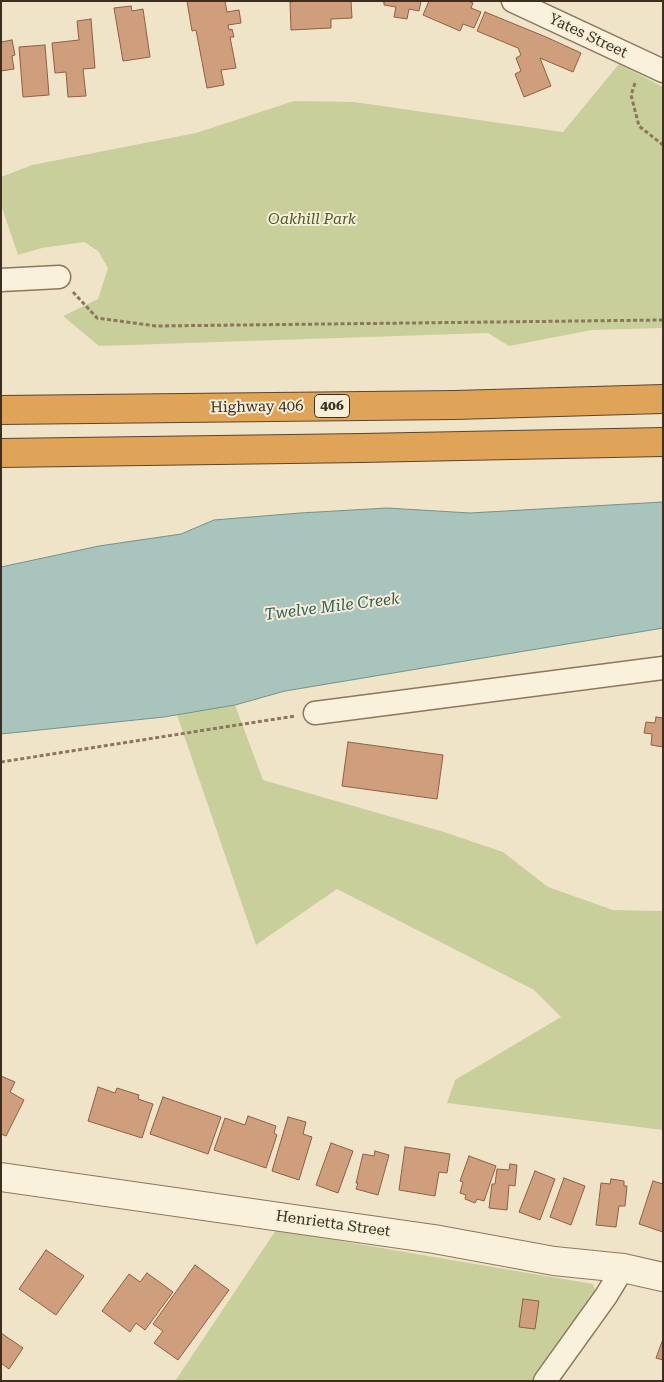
<!DOCTYPE html>
<html>
<head>
<meta charset="utf-8">
<style>
  body { margin:0 }
  #map { position:relative; width:664px; height:1382px; overflow:hidden; background:#f0e4c8; font-family:"Roboto Serif",serif }
  canvas { display:block }
  .frame { position:absolute; inset:0; border:2px solid #3d2e20; pointer-events:none }
</style>
</head>
<body>
<div id="map">
<canvas width="664" height="1382"></canvas>
<div class="frame"></div>
</div>
<script>
const c = document.querySelector('canvas').getContext('2d');
c.lineJoin = 'round';
function fillPath(path, color) { c.fillStyle = color; c.fill(path, 'evenodd'); }
const toPath = rows => new Path2D(rows.map(r => 'M' + r).join(''));
function strokePath(path, color, width, dash) { c.strokeStyle = color; c.lineWidth = width; c.lineCap = dash ? 'butt' : 'round'; c.setLineDash(dash || []); c.stroke(path); }
function drawText(font, color, halo, rows, align = 'center') {
  c.font = font + ' "Roboto Serif",serif'; c.lineWidth = 4; c.setLineDash([]); c.textBaseline = 'middle'; c.strokeStyle = halo; c.fillStyle = color; for (const [text, x, y, turn = 0] of rows) {
    c.save(); c.translate(x, y); c.rotate((+turn || 0) * Math.PI / 180); c.textAlign = isNaN(turn) ? turn : align; if (halo) c.strokeText(text, 0, 0); c.fillText(text, 0, 0); c.restore();
  }
}
const green = toPath([
  [619,64,663,87,663,328,592,330,509,346,488,333,99,346,63,316,98,299,108,268,98,251,84,242,42,248,18,255,1,205,1,177,32,165,196,133,294,101,354,102,563,132],
  [235,705,263,780,444,832,503,852,548,887,613,910,663,911,663,1130,447,1103,455,1080,561,1017,534,990,337,889,256,945,177,715],
  [276,1230,593,1284,596,1293,533,1381,175,1381]
]);
const water = toPath([
  [663,502,663,628,285,691,235,705,164,717,1,734,1,567,99,546,181,534,214,520,300,513,387,508,470,513,663,502]
]);
const building = toPath([
  [187,1,225,1,227,12,239,10,241,23,228,25,229,30,232,29,234,37,230,37,236,68,221,70,224,85,207,88,196,30,192,31,187,1],
  [298,1,351,1,352,18,331,19,331,28,291,30,290,2,298,1],
  [380,1,421,1,419,11,409,9,407,19,394,17,396,7,384,5,384,2,380,1],
  [429,1,468,1,473,3,471,8,481,12,474,28,463,24,460,31,423,15,429,1],
  [131,6,132,11,143,9,150,57,123,61,114,8,131,6],
  [485,12,546,37,581,53,573,72,540,58,551,86,524,97,515,74,521,71,516,58,521,55,518,48,477,31,485,12],
  [91,19,95,68,83,69,86,96,68,97,66,72,55,73,52,43,79,40,77,21,91,19],
  [12,40,15,55,12,56,14,69,1,71,1,42,12,40],
  [45,45,49,95,23,97,19,47,45,45],
  [656,717,663,718,663,747,651,745,652,734,644,733,646,722,655,723,656,717],
  [348,742,443,755,437,799,342,786,348,742],
  [1,1076,15,1082,10,1092,24,1100,6,1136,1,1134,1,1076],
  [98,1087,115,1093,117,1088,139,1095,138,1099,153,1104,142,1138,88,1121,98,1087],
  [163,1097,221,1117,208,1154,150,1134,163,1097],
  [248,1116,276,1126,274,1133,277,1135,266,1168,214,1150,225,1118,245,1125,248,1116],
  [288,1117,306,1122,303,1134,312,1137,299,1180,272,1171,288,1117],
  [331,1143,353,1151,338,1193,316,1185,331,1143],
  [405,1147,450,1154,447,1173,439,1172,435,1196,399,1190,405,1147],
  [375,1151,389,1155,378,1195,356,1189,358,1183,356,1183,363,1154,374,1156,375,1151],
  [469,1156,496,1166,484,1201,477,1199,475,1203,465,1199,466,1195,460,1193,463,1182,460,1181,469,1156],
  [510,1164,517,1165,515,1186,509,1185,507,1210,489,1208,492,1184,495,1184,497,1169,509,1170,510,1164],
  [535,1171,555,1179,540,1220,519,1212,535,1171],
  [564,1178,585,1186,571,1225,550,1217,564,1178],
  [611,1179,624,1181,624,1186,627,1186,625,1206,619,1206,616,1227,596,1225,601,1183,610,1184,611,1179],
  [653,1181,663,1184,663,1232,639,1224,653,1181],
  [46,1250,84,1276,56,1315,19,1289,46,1250],
  [195,1265,229,1290,178,1360,154,1343,163,1331,153,1324,195,1265],
  [147,1273,173,1292,145,1330,136,1323,130,1332,102,1311,129,1274,140,1282,147,1273],
  [523,1299,539,1301,535,1329,519,1327,523,1299],
  [1,1333,23,1348,9,1369,1,1363,1,1333],
  [663,1339,663,1360,656,1358,663,1339]
]);
const path = toPath([
  [635,83,631,95,639,126,663,145],
  [73,292,97,318,156,326,663,320],
  [1,762,295,716]
]);
const minor = toPath([
  [513,1,663,71],
  [1,280,59,277],
  [315,713,663,668],
  [545,1381,606,1296,623,1268]
]);
const tertiary = toPath([
  [1,1177,434,1239,554,1261,623,1268,663,1277]
]);
const motorway = toPath([
  [1,410,455,405,663,399],
  [1,453,362,448,663,442]
]);
const shields = [
  [332,406,35]
];
const shieldNames = [
  ["406",332,406]
];
const streetNames = [
  ["Yates Street",588,36,25],
  ["Highway 406",257,407,-1],
  ["Henrietta Street",333,1224,8]
];
const parkNames = [
  ["Oakhill Park",312,220]
];
const waterNames = [
  ["Twelve Mile Creek",332,607,-7]
];
fillPath(green, '#c9cf9b');
fillPath(water, '#a9c4bc');
strokePath(water, '#6f938a', 1);
fillPath(building, '#cf9f7d');
strokePath(building, '#8d5f41', 1);
strokePath(minor, '#8d765c', 25);
strokePath(tertiary, '#8d765c', 30);
strokePath(motorway, '#5b4430', 30);
strokePath(path, '#8d765c', 3, [4, 2.5]);
strokePath(minor, '#faf1dc', 22);
strokePath(tertiary, '#faf1dc', 28);
strokePath(motorway, '#e0a458', 28);
for (const [x, y, w] of shields) { const box = new Path2D(); box.roundRect(x - w / 2, y - 11.5, w, 23, 4); c.fillStyle = '#f7eed8'; c.fill(box); strokePath(box, '#3d2e20', 1); }
drawText('bold 14px', '#3d2e20', null, shieldNames);
drawText('15px', '#3d2e20', '#f7eed8', streetNames);
drawText('italic 15px', '#4d5a26', '#f7eed8', parkNames);
drawText('italic 16px', '#2f5d5a', '#f7eed8', waterNames);
</script>
</body>
</html>
